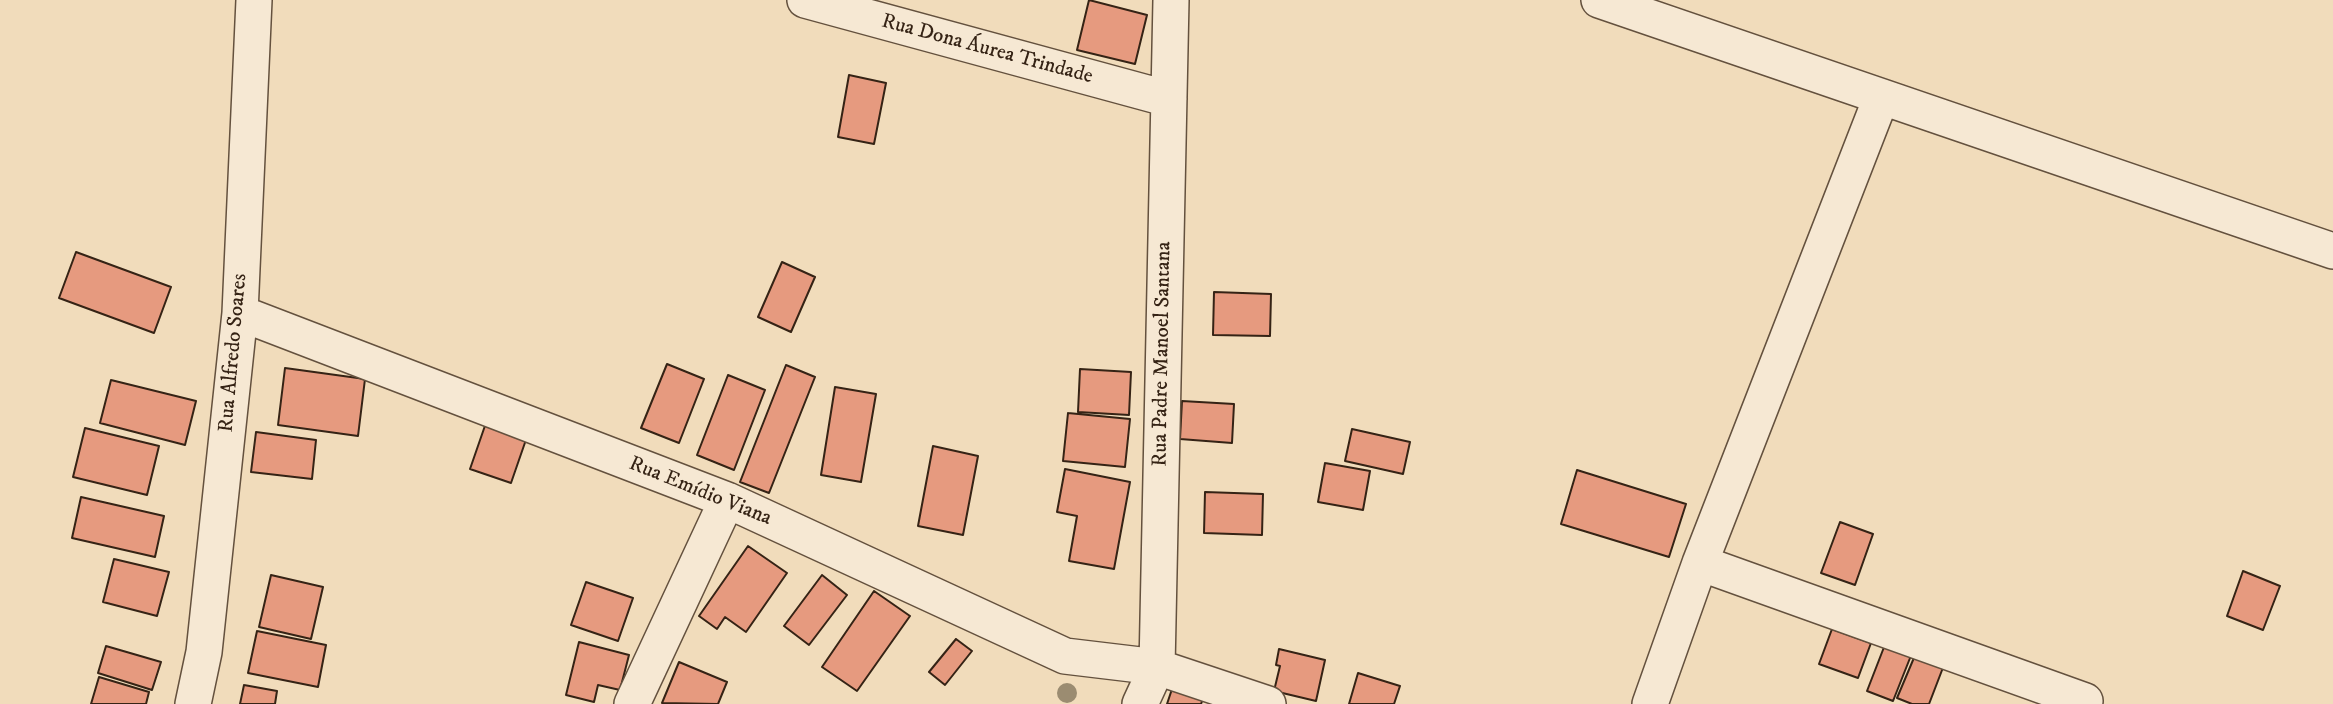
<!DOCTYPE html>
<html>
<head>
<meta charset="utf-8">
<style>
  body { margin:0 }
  canvas { display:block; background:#f1dcbb }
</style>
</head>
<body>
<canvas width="2333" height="704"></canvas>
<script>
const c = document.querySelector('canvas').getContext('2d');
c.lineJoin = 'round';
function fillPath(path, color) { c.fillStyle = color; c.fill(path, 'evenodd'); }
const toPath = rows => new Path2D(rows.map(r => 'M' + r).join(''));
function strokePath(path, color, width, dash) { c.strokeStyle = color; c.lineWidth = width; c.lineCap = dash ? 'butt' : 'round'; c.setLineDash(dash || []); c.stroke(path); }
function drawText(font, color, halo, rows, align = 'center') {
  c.font = font + ' "IM FELL DW Pica",serif'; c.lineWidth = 5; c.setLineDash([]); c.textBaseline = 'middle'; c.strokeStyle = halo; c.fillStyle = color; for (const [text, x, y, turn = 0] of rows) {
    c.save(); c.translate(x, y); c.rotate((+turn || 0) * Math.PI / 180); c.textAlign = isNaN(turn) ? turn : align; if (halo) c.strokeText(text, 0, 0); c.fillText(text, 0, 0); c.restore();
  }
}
const building = toPath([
  [1089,0,1147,15,1135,64,1077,50,1089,0],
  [849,75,886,83,874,144,838,137,849,75],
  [76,252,171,287,154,333,59,298,76,252],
  [782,262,815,277,791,332,758,317,782,262],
  [1214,292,1271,294,1270,336,1213,335,1214,292],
  [667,364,704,379,679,443,641,428,667,364],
  [786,365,815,377,769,493,740,482,786,365],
  [285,368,365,379,358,436,278,425,285,368],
  [1080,369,1131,372,1129,415,1078,412,1080,369],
  [728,375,765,390,734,470,697,455,728,375],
  [111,380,196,401,185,445,100,423,111,380],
  [835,387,876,394,861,482,821,475,835,387],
  [1182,401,1234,404,1232,443,1180,439,1182,401],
  [1068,413,1130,419,1125,467,1063,461,1068,413],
  [488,417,529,431,511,483,470,469,488,417],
  [85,428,159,446,147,495,73,477,85,428],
  [1352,429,1410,442,1403,474,1345,461,1352,429],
  [256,432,316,440,312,479,251,472,256,432],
  [933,446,978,456,963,535,918,526,933,446],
  [1325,463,1370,471,1363,510,1318,502,1325,463],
  [1065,469,1130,482,1114,569,1069,561,1077,516,1057,512,1065,469],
  [1577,470,1686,504,1669,557,1561,524,1577,470],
  [1205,492,1263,494,1262,535,1204,533,1205,492],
  [81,497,164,516,155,557,72,538,81,497],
  [1840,522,1873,534,1855,585,1821,573,1840,522],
  [748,546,787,573,746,632,725,617,717,629,699,616,748,546],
  [114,559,169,572,157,616,103,602,114,559],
  [2243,571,2280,586,2263,630,2227,616,2243,571],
  [271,575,323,587,311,639,259,627,271,575],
  [822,575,847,595,809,645,784,626,822,575],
  [586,582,633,598,618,641,571,625,586,582],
  [874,591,910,616,857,691,822,667,874,591],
  [1832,629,1871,643,1858,678,1819,664,1832,629],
  [257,631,326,645,318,687,248,673,257,631],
  [956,639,972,651,945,685,929,672,956,639],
  [579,642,629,655,620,690,598,685,594,702,566,695,579,642],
  [1886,642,1912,653,1893,701,1867,691,1886,642],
  [106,646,161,662,152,690,98,673,106,646],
  [1279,649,1325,660,1316,701,1274,691,1280,666,1276,665,1279,649],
  [1916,653,1944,665,1929,704,1912,704,1897,698,1916,653],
  [679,662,727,682,718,704,662,703,679,662],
  [1358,673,1400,686,1394,704,1349,704,1358,673],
  [99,677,149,692,146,704,91,704,99,677],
  [244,685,277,691,275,704,240,704,244,685],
  [1173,686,1204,696,1201,704,1167,704,1173,686]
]);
const minor = toPath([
  [805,0,1169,99],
  [1599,0,2333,251],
  [240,313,727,500,1065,656,1157,667,1268,704],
  [1700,563,2085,701],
  [193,704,204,652,240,313,254,0],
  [632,704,727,500],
  [1140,704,1157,667,1171,0],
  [1650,704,1700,563,1881,98]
]);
const trees = [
  [1067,693]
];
const streetNames = [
  ["Rua Dona Áurea Trindade",987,50,15],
  ["Rua Alfredo Soares",234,353,-85],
  ["Rua Padre Manoel Santana",1163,354,-89],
  ["Rua Emídio Viana",700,492,22]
];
fillPath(building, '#e69a7f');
strokePath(building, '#352315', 2);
strokePath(minor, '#64513e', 38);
strokePath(minor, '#f6e8d3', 35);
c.fillStyle = '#9b8c71';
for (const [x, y] of trees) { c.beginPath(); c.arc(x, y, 10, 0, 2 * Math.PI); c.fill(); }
drawText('21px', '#352315', '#f6e8d3', streetNames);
</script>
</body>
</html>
